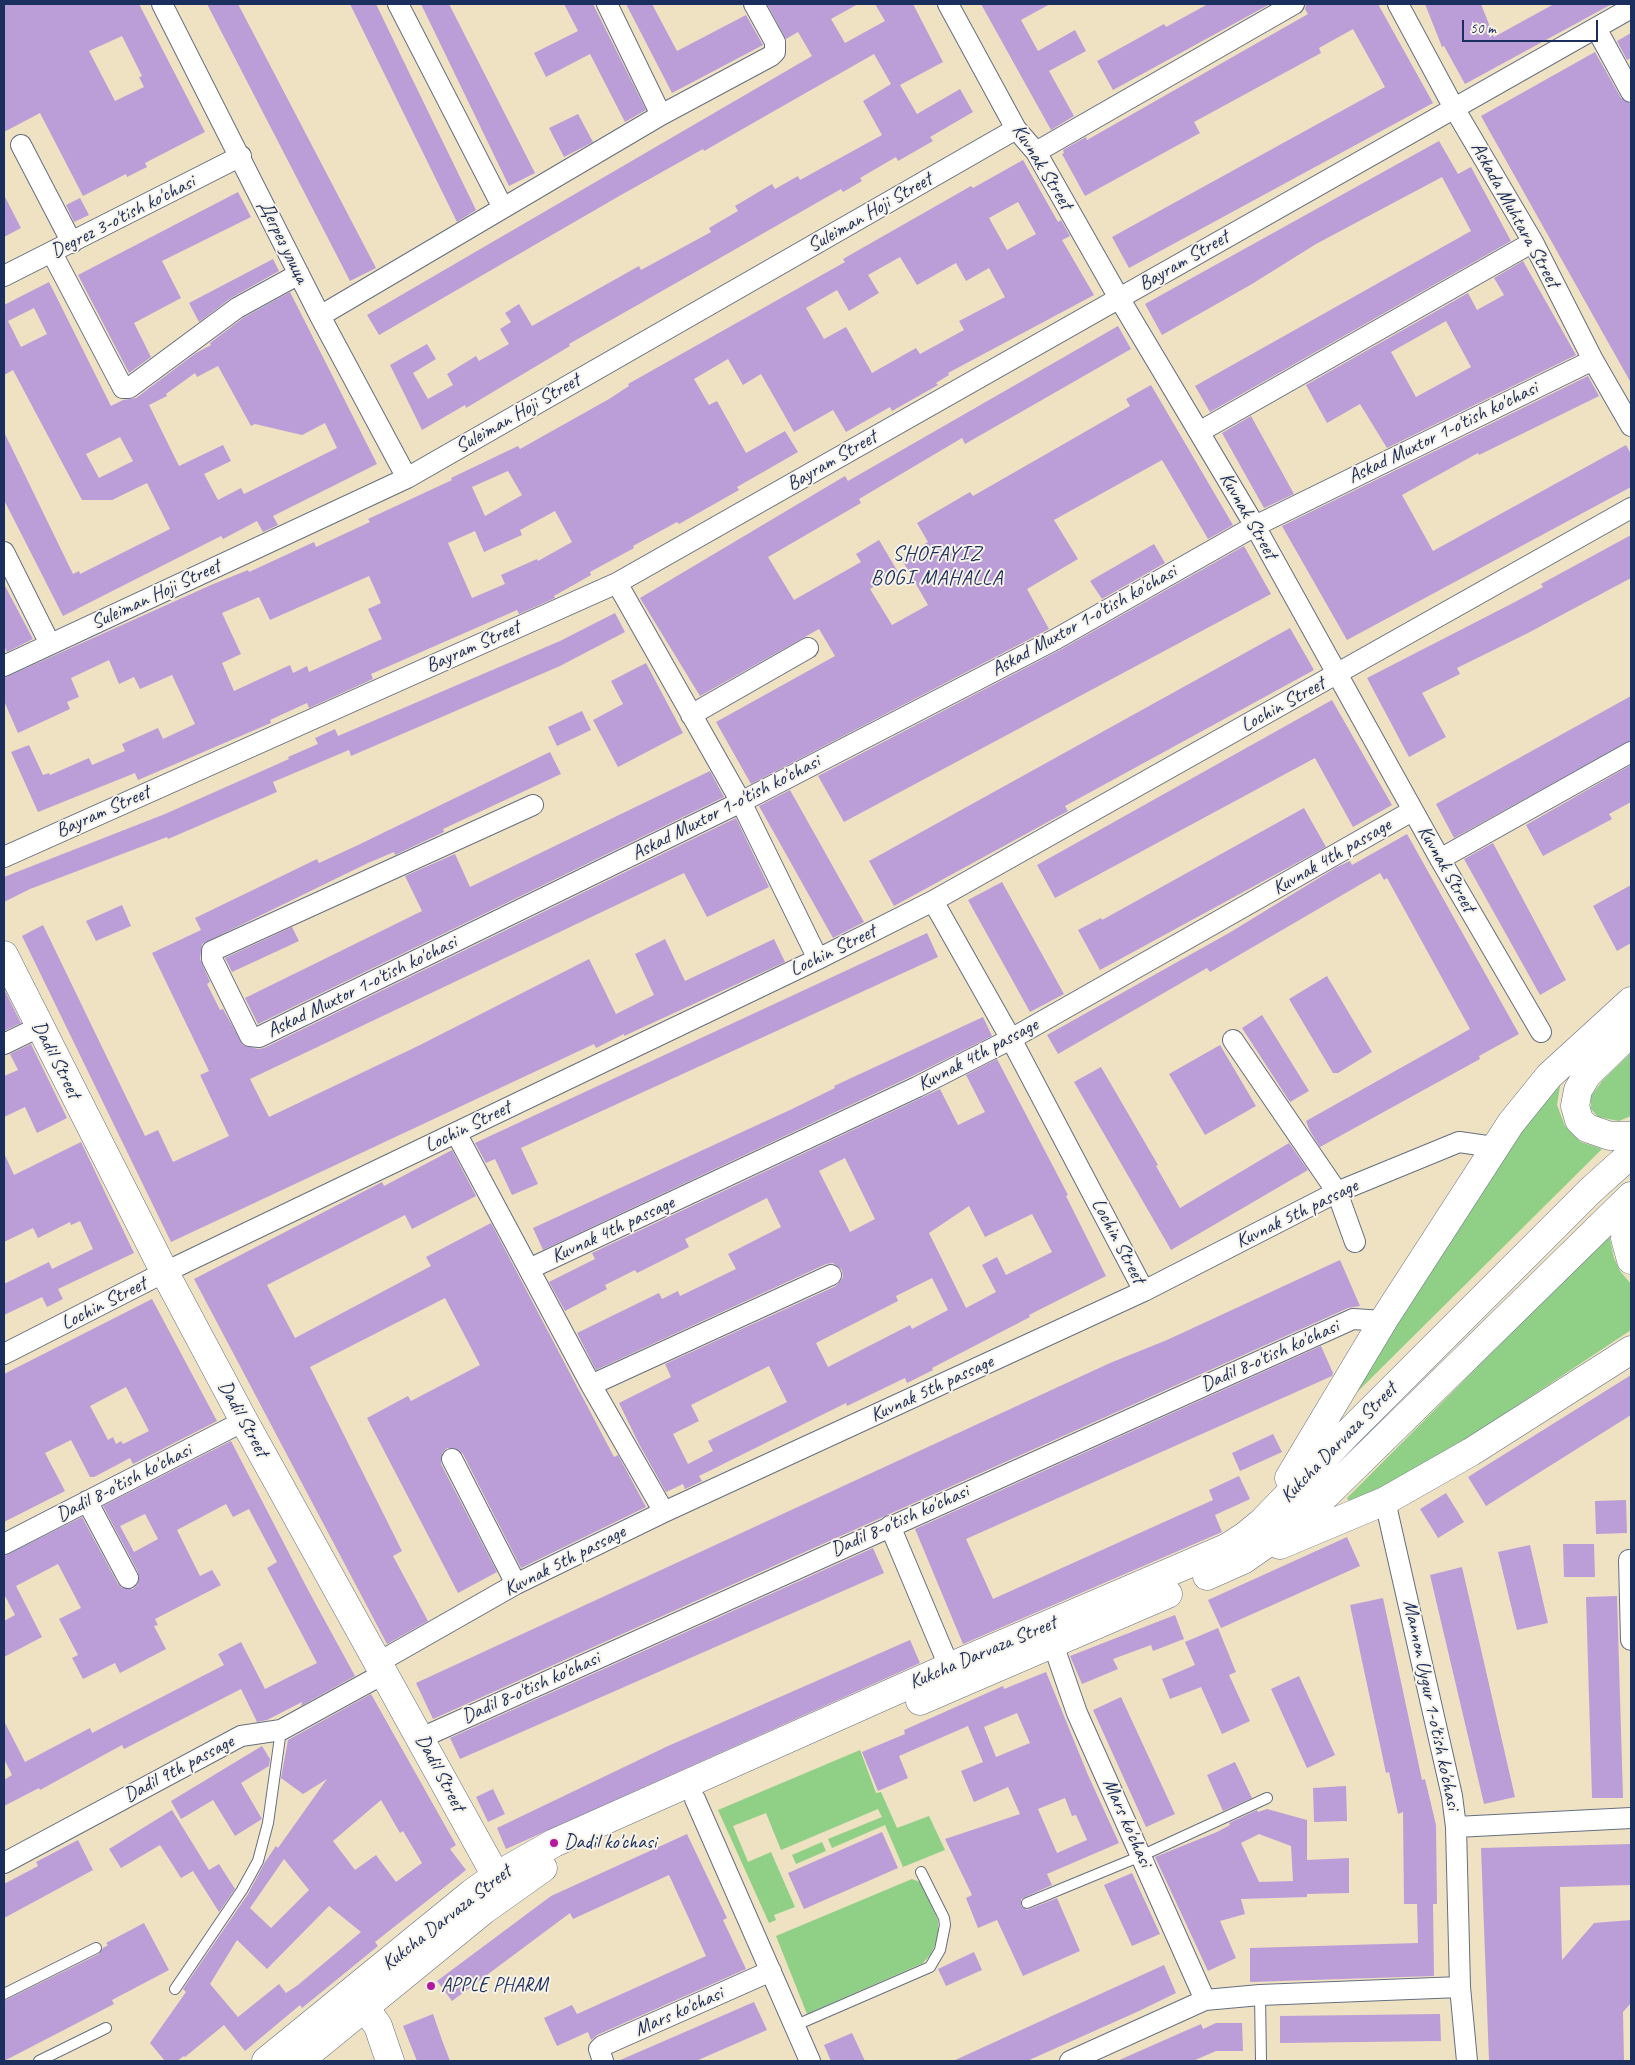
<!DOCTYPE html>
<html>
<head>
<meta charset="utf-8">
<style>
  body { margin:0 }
  #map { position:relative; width:1635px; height:2065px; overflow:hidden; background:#eee2c3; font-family:Caveat,sans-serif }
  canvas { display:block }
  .frame { position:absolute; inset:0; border:5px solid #1b2f5e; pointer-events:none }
  .scale { position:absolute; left:1462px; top:20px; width:136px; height:22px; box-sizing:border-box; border:2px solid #1b2f5e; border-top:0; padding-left:6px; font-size:15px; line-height:18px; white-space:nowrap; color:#1b2f5e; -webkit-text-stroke:4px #f7f3e8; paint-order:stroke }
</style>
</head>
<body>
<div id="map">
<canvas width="1635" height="2065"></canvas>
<div class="frame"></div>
<div class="scale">50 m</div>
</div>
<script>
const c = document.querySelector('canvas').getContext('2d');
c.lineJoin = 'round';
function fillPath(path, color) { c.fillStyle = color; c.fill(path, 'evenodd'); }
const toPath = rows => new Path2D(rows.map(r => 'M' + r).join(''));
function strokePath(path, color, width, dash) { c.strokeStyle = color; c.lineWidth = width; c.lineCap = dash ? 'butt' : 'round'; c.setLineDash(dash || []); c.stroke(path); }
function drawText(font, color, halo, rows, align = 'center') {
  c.font = font + ' Caveat,sans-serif'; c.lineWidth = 4; c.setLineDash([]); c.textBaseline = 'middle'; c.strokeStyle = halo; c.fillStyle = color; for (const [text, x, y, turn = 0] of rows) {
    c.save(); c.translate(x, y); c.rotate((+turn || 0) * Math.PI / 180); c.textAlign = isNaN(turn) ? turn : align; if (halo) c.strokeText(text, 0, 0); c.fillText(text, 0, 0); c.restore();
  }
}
const green = toPath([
  [1631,1053,1631,1116,1619,1121,1598,1117,1591,1109,1591,1096,1603,1080],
  [1561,1080,1557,1105,1565,1126,1581,1142,1602,1149,1340,1409,1508,1144],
  [1609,1235,1614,1258,1620,1271,1631,1284,1631,1330,1414,1474,1350,1503,1347,1498],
  [860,1750,876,1793,881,1792,897,1828,929,1816,945,1850,903,1867,885,1825,832,1848,828,1839,882,1817,878,1809,781,1850,766,1813,733,1826,748,1862,771,1852,795,1907,774,1915,776,1920,769,1923,718,1810],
  [822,1842,826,1851,796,1864,792,1855],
  [912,1879,922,1883,938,1921,938,1938,931,1954,923,1963,807,2014,776,1936]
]);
const building = toPath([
  [4,4,139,4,205,132,145,163,147,167,127,177,126,174,83,196,40,113,4,132],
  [122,36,142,76,139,77,144,87,115,101,89,51],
  [207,4,238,4,376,268,350,281],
  [350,4,376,4,404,62,476,210,457,222],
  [421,4,449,4,535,173,509,186],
  [564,4,593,4,646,110,625,122,590,54,546,77,534,53,578,31],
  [626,4,652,4,677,51,746,15,763,45,672,93],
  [767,4,858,4,831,19,845,43,885,21,875,4,913,4,943,62,900,85,917,114,960,89,973,112,930,137,933,141,898,161,896,157,860,178,862,181,843,192,841,189,569,344,570,346,466,408,465,405,422,430,390,365,427,344,436,359,413,373,428,399,453,385,447,374,476,356,479,361,509,344,500,329,511,322,505,313,519,304,532,326,639,266,641,270,711,232,709,228,738,211,735,206,772,184,775,189,798,176,800,180,882,135,863,101,891,84,874,54,704,151,703,149,621,195,379,335,367,315,812,56,798,32,786,39],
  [981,4,1050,4,1021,20,1038,51,1075,30,1086,51,1049,71,1074,116,1051,130],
  [1208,4,1270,4,1113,90,1097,61,1164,24,1166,27],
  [1306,4,1378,4,1433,103,1129,268,1112,237,1385,87,1353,29,1319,48,1321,53,1194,122,1200,133,1085,196,1062,154,1064,153,1063,150,1086,137,1087,140,1308,14,1305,9],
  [1425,4,1481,4,1494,37,1554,4,1612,4,1465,84,1444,46,1442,47],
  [1631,33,1631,58,1627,60,1617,41],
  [1595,52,1621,98,1631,104,1631,383,1481,116],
  [578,114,593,142,564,157,549,128],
  [1439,141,1458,174,1471,167,1511,241,1210,412,1195,386,1471,231,1442,177,1316,244,1252,284,1162,335,1145,304],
  [1023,160,1058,222,1061,220,1070,236,1062,240,1094,295,948,373,949,375,936,383,938,385,892,411,890,407,846,432,833,410,794,432,761,374,743,385,728,359,694,379,709,405,717,401,746,453,785,431,798,452,737,487,739,490,679,524,677,522,633,546,634,548,590,572,591,575,554,596,555,598,519,614,517,610,371,674,373,679,309,708,307,703,270,720,271,723,138,780,135,773,38,812,11,752,29,745,43,775,49,773,50,775,89,758,92,765,125,751,122,744,158,728,163,739,195,724,172,675,140,689,134,677,119,684,109,660,71,678,79,697,67,702,70,709,18,733,4,701,4,678,211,585,248,570,249,572,314,542,316,547,370,522,368,519,452,480,451,478,518,446,520,449,609,399,629,386,628,384,845,262,843,259,971,186,973,188],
  [1018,202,1036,234,1007,250,989,218],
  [900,257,917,285,956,263,966,281,989,268,1005,297,959,321,964,330,920,354,916,348,872,373,846,327,824,339,806,308,837,290,849,311,879,293,868,275],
  [508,471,522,495,485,516,472,487],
  [555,511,572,542,538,561,537,559,501,575,505,584,472,598,448,543,475,531,484,552,522,535,520,530],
  [369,576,381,603,368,609,382,639,309,672,307,666,293,673,290,665,234,691,222,663,241,654,222,613,259,597,270,620],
  [238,192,251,217,162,261,181,298,134,323,151,357,129,373,78,275],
  [4,195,21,228,4,237],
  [80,198,89,215,74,222,66,205],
  [273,259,279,271,231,298,199,322,189,303],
  [1523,261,1576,355,1387,448,1360,404,1327,423,1306,385,1468,293,1477,310,1504,295,1494,278],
  [1446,321,1471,367,1416,397,1391,352],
  [49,282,111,406,123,400,136,398,196,353,211,345,210,343,243,318,290,292,377,464,273,516,278,525,263,532,257,521,223,539,221,536,63,616,4,500,4,432,73,574,79,571,80,574,170,529,147,483,112,500,82,500,13,370,4,375,4,305],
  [34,308,47,334,21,347,8,321],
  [218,366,251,426,255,424,302,435,325,423,337,448,244,494,241,488,218,500,204,474,231,461,223,445,179,466,149,405,167,396,166,394,195,373,197,377],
  [120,437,133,461,99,478,86,454],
  [1118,326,1131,349,965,444,962,438,859,499,861,503,768,557,794,600,861,562,856,554,879,540,898,572,870,589,892,625,928,605,901,558,928,542,917,523,970,492,973,496,1130,406,1126,399,1151,385,1233,525,1208,539,1162,460,1054,520,1078,559,1027,589,1049,629,751,784,716,722,835,656,819,629,700,696,640,598,845,476,848,481],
  [1588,376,1599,396,1479,455,1478,453,1402,495,1433,551,1626,445,1631,454,1631,487,1347,640,1282,526],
  [1251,416,1294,494,1264,508,1222,433],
  [1631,535,1631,578,1528,633,1457,668,1460,674,1422,693,1446,737,1409,757,1367,678,1513,603,1543,587,1541,584],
  [1154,544,1165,563,1102,599,1090,581],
  [1244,546,1271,594,844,822,818,776,1062,649],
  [4,584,33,639,7,652,4,646],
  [615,613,625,632,560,666,351,756,349,750,273,782,277,792,168,839,167,837,30,889,4,902,4,877,165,814,289,759,288,757,318,744,315,738,335,729,338,736,560,641],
  [1290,628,1314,670,1065,806,1068,811,894,906,869,861],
  [646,663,683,733,618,767,593,720,623,704,611,681],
  [1631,696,1631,740,1454,838,1436,804],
  [1332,700,1392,805,1353,827,1315,758,1055,898,1037,865],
  [582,711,591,730,557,746,548,727],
  [550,752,561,774,443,829,444,832,395,855,394,852,368,863,202,944,200,959,210,982,207,984,220,1010,223,1009,243,1045,258,1049,264,1048,736,818,769,887,707,917,684,873,250,1079,269,1117,418,1046,589,959,616,1014,654,995,635,954,665,939,685,981,774,939,785,962,624,1036,624,1034,596,1048,594,1044,171,1242,22,936,43,925,145,1136,158,1130,173,1162,229,1136,200,1075,209,1071,152,953,201,930,195,918,317,859,319,863,356,846],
  [1631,765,1631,802,1609,814,1612,819,1543,856,1526,825],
  [710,771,724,797,258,1024,245,998,422,911,405,876,455,854,470,887],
  [790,790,864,922,833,938,759,806],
  [1304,808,1326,847,1100,970,1078,930,1101,918,1102,920],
  [1407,834,1519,1034,1479,1056,1480,1059,1320,1147,1310,1131,1306,1121,1470,1029,1387,878,1384,880,1380,873,1210,972,1207,968,1058,1054,1047,1035,1229,933,1337,867,1350,861,1352,865],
  [1493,843,1566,980,1540,995,1464,859],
  [1002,882,1064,994,1030,1012,968,900],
  [1631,885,1631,943,1617,951,1593,906],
  [122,905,131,926,96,941,86,921],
  [292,927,299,941,232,972,225,958],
  [927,933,938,957,521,1148,538,1184,512,1195,495,1159,486,1163,475,1143],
  [1327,976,1372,1052,1338,1073,1333,1073,1289,999],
  [4,989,21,1023,4,1031],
  [1262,1015,1309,1091,1290,1102,1242,1028],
  [983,1017,992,1036,912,1076,543,1250,533,1228,790,1110,835,1088,834,1086],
  [31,1044,67,1118,37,1133,25,1107,4,1117,4,1076,18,1070,10,1054],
  [1220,1045,1256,1106,1205,1135,1169,1074],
  [997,1059,1068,1195,1066,1196,1106,1276,1029,1315,1030,1317,932,1368,933,1370,907,1383,905,1378,847,1406,846,1403,699,1476,702,1481,685,1489,683,1484,666,1492,639,1444,619,1403,671,1377,665,1364,836,1286,843,1277,842,1270,833,1263,826,1264,596,1370,577,1333,659,1293,662,1299,678,1291,680,1296,736,1269,728,1254,781,1227,767,1198,685,1239,689,1247,637,1273,635,1270,605,1285,607,1289,565,1311,549,1282,595,1259,592,1253,940,1089,958,1125,985,1112,966,1075],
  [845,1158,875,1219,850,1232,819,1171],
  [969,1206,985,1237,1032,1214,1052,1252,1006,1275,997,1257,982,1265,996,1292,966,1308,929,1233],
  [932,1278,948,1310,912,1329,910,1325,828,1367,816,1343,898,1301,896,1296],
  [769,1366,787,1402,708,1441,713,1451,688,1464,673,1434,699,1421,691,1405],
  [1101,1067,1158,1165,1156,1166,1180,1208,1289,1143,1308,1170,1171,1250,1074,1082],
  [81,1142,134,1253,58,1289,63,1299,47,1307,42,1297,4,1315,4,1284,49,1262,52,1269,93,1249,80,1221,71,1225,70,1222,38,1238,33,1228,4,1242,4,1153,14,1175],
  [452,1150,476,1196,412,1229,405,1215,267,1285,295,1338,431,1266,426,1257,491,1223,614,1457,618,1455,646,1507,521,1568,463,1454,458,1449,447,1448,442,1453,441,1464,497,1572,458,1593,367,1418,408,1396,411,1401,480,1365,445,1298,310,1367,402,1551,393,1556,428,1621,387,1644,194,1279,382,1182,384,1186],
  [1340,1260,1360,1306,1348,1308,433,1719,416,1683,1110,1363,1167,1340],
  [152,1299,217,1421,133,1464,130,1458,94,1477,90,1477,71,1440,45,1453,65,1491,4,1522,4,1374],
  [126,1387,149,1431,123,1444,121,1441,116,1444,113,1437,108,1440,90,1406],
  [1321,1346,1333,1373,1332,1376,966,1539,993,1599,1213,1500,1209,1490,1239,1476,1250,1499,1215,1515,1222,1532,963,1644,915,1529],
  [1631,1375,1631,1415,1486,1506,1468,1477],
  [1273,1434,1282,1452,1240,1471,1232,1453],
  [231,1441,307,1588,355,1676,301,1706,302,1702,267,1720,257,1722,241,1689,124,1749,122,1745,40,1790,39,1788,4,1806,4,1780,12,1775,4,1759,4,1721,25,1762,90,1728,92,1733,224,1665,218,1654,241,1642,265,1689,317,1663,267,1568,277,1562,249,1509,233,1517,226,1504,177,1530,200,1576,212,1570,221,1585,155,1619,158,1625,154,1626,166,1649,120,1673,115,1663,83,1679,72,1658,78,1655,59,1619,81,1608,58,1564,16,1586,42,1637,4,1657,4,1621,15,1615,4,1594,4,1556,82,1517,118,1584,122,1588,133,1589,138,1584,138,1572,103,1506],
  [145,1514,158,1539,134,1552,120,1526],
  [1446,1493,1464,1522,1438,1538,1420,1509],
  [1626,1500,1627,1533,1596,1534,1595,1501],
  [1347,1537,1360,1566,1221,1628,1208,1600],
  [1563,1544,1594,1544,1595,1577,1564,1577],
  [1530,1545,1548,1623,1517,1630,1498,1552],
  [873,1548,884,1573,460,1759,450,1738],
  [1462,1567,1515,1797,1484,1804,1430,1575],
  [1617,1596,1623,1798,1592,1798,1586,1597],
  [1383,1598,1422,1780,1425,1779,1436,1825,1437,1904,1433,1904,1434,1976,1250,1982,1250,1948,1418,1943,1417,1904,1404,1904,1403,1812,1398,1814,1389,1772,1386,1773,1350,1605],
  [1175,1615,1184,1639,1153,1651,1151,1645,1113,1659,1118,1669,1082,1684,1070,1656],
  [1218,1628,1236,1672,1229,1675,1250,1721,1222,1734,1201,1687,1170,1699,1162,1679,1195,1665,1185,1642],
  [910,1640,920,1663,506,1849,497,1828,668,1746],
  [1046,1672,1088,1775,1119,1843,1047,1874,1052,1885,1021,1899,1021,1906,1027,1910,1057,1898,1080,1951,1023,1976,997,1920,978,1928,966,1898,972,1895,945,1839,1020,1814,1008,1787,974,1802,961,1771,983,1762,968,1726,899,1756,908,1778,878,1791,862,1752,905,1734,904,1730,1003,1686,1004,1689],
  [1017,1713,1030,1743,996,1757,984,1727],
  [1065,1798,1072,1816,1076,1815,1087,1840,1057,1853,1038,1809],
  [1299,1676,1335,1755,1307,1768,1271,1689],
  [371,1694,456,1845,450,1849,466,1870,375,1942,378,1946,302,2008,300,2005,245,2051,224,2025,185,2057,184,2056,177,2061,165,2061,150,2043,186,1992,183,1989,248,1894,265,1862,276,1846,278,1848,327,1779,303,1794,281,1778,288,1740],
  [381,1800,400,1833,403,1831,422,1863,396,1882,376,1855,355,1870,333,1841],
  [284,1859,309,1890,271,1928,250,1908],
  [329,1906,361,1932,298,1985,286,1993,279,1984,238,2017,210,1984,237,1940,267,1969],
  [1121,1697,1175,1814,1146,1827,1093,1710],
  [262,1746,270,1759,269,1766,241,1783,262,1819,235,1836,213,1800,181,1819,171,1801],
  [1235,1762,1252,1798,1223,1811,1207,1775],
  [1346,1786,1347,1821,1314,1822,1313,1788],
  [493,1789,505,1814,488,1822,476,1797],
  [1267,1809,1307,1820,1307,1860,1349,1858,1349,1893,1307,1894,1307,1897,1241,1899,1245,1914,1220,1921,1236,1958,1208,1971,1155,1857,1217,1832,1230,1825,1229,1823,1257,1810,1258,1812],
  [1259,1834,1291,1846,1293,1881,1259,1882,1241,1843],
  [172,1810,209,1870,219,1864,235,1889,219,1912,193,1871,181,1878,160,1845,121,1868,109,1849],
  [882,1832,898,1868,804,1909,788,1873],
  [687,1834,727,1918,723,1920,746,1969,597,2035,591,2040,588,2032,557,2046,544,2018,572,2005,577,2014,706,1956,669,1875,573,1919,570,1913,452,2001,437,1981,551,1896],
  [78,1840,93,1870,4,1918,4,1884,38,1866,36,1862],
  [1631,1844,1631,1885,1560,1887,1562,1960,1594,1923,1631,1920,1631,2003,1623,2012,1624,2061,1489,2061,1481,1848],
  [1132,1873,1160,1934,1132,1946,1104,1885],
  [144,1923,169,1970,112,2000,114,2004,4,2061,4,2001,99,1954,103,1948,108,1945,106,1943],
  [974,1952,982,1970,946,1986,938,1969],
  [1164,1965,1176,1993,1139,2011,1027,2061,953,2061],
  [754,2002,767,2030,696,2061,618,2061],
  [433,2014,442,2040,450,2061,417,2061,403,2026],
  [1440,2014,1441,2041,1280,2043,1280,2016],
  [1216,2023,1242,2023,1243,2051,1216,2051,1193,2061,1117,2061,1201,2024,1203,2029],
  [852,2033,865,2061,831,2061,824,2045]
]);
const lane = toPath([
  [1027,1903,1141,1856,1267,1798],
  [175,1989,242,1890,258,1861,268,1823,281,1730],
  [4,1994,96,1948],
  [1260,1995,1261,2061],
  [794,2026,930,1967,940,1950,945,1925,944,1918,921,1872],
  [39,2061,106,2028]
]);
const street = toPath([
  [162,4,320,316,407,478],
  [398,4,503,208],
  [607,4,661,115],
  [948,4,1016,129,1036,152,1119,298,1255,526,1440,859,1541,1032],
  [1398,4,1454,108,1533,242,1593,360,1631,426],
  [1596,28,1631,92],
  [21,145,72,243],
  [1036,152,1294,4],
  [52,253,123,388,129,388,237,308,299,274],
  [4,276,241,156],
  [320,316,661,115,771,56,775,52,775,42,754,4],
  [1199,432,1533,242],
  [4,552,50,644],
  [617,583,741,802,818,959],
  [4,666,407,478,1016,129],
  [691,715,808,648],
  [533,805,212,951,212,959,250,1036,259,1037,741,802,1056,639,1255,526,1593,360],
  [4,857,617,583,1631,8],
  [1440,859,1631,752],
  [933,901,1011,1039,1144,1291],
  [1233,1040,1337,1192,1355,1242],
  [4,1044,39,1027],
  [456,1133,591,1385,664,1512],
  [529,1269,917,1087,1011,1039,1412,811],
  [4,1354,159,1275,818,959,933,901,1631,508],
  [591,1385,831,1275],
  [452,1459,516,1584],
  [87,1501,128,1578],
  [1385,1501,1452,1796,1456,1827,1460,1987,1467,2061],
  [890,1526,954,1678],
  [4,1544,244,1421],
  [1629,1560,1631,1640],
  [1053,1644,1077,1713,1205,2000],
  [379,1662,516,1584,664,1512,1144,1291,1337,1192,1459,1142,1494,1147],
  [421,1738,1353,1319,1383,1321],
  [695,1799,810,2061],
  [1456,1827,1631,1818],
  [4,1863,241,1736,281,1730,385,1673],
  [603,2061,599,2049,602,2046,771,1971],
  [1070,2061,1205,2000,1260,1995,1460,1987]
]);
const secondary = toPath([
  [4,955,165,1273,244,1421,496,1876],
  [365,2008,378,2026,390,2061]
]);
const primary = toPath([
  [1631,1032,1587,1075,1578,1090,1575,1106,1579,1120,1587,1128,1610,1136,1631,1136],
  [1631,1214,1625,1238,1631,1260],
  [1289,1478,1383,1321,1511,1123,1549,1076,1631,1001],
  [1280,1545,1385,1501,1471,1452,1631,1350],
  [1207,1576,1243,1560,1283,1532,1324,1497,1631,1196],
  [920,1701,1168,1594],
  [266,2061,472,1893,496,1876,554,1843,949,1667,1228,1547,1245,1536,1262,1522,1349,1432,1591,1190,1631,1154],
  [299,2061,484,1910,543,1868]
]);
const markers = [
  [554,1843,5,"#b5179e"],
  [431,1986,5,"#b5179e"]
];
const streetNames = [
  ["Kuvnаk Street",1042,167,58],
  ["Suleiman Hoji Street",870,213,-30],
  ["Askada Muhtara Street",1515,215,61],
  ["Degrez 3-o'tish ko'chasi",123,217,-27],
  ["Дегрез улица",283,242,64],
  ["Bayram Street",1184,261,-30],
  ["Suleiman Hoji Street",518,414,-30],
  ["Askad Muxtor 1-o'tish ko'chasi",1443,433,-26],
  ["Bayram Street",832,461,-30],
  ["Kuvnаk Street",1248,516,60],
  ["Suleiman Hoji Street",156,595,-25],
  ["Askad Muxtor 1-o'tish ko'chasi",1084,621,-29],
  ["Bayram Street",473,647,-24],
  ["Lochin Street",1283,705,-29],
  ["Askad Muxtor 1-o'tish ko'chasi",726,808,-27],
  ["Bayram Street",103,812,-24],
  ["Kuvnak 4th passage",1332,857,-30],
  ["Kuvnаk Street",1446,869,60],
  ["Lochin Street",833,951,-26],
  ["Askad Muxtor 1-o'tish ko'chasi",362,987,-26],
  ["Kuvnak 4th passage",978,1055,-28],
  ["Dadil Street",56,1060,63],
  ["Lochin Street",468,1127,-26],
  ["Kuvnak 5th passage",1297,1214,-26],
  ["Kuvnak 4th passage",613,1230,-25],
  ["Lochin Street",1118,1241,62],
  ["Lochin Street",104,1304,-27],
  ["Dadil 8-o'tish ko'chasi",1270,1356,-24],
  ["Kuvnak 5th passage",932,1389,-25],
  ["Dadil Street",243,1419,61],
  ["Kukcha Darvaza Street",1339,1443,-46],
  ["Dadil 8-o'tish ko'chasi",124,1483,-27],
  ["Dadil 8-o'tish ko'chasi",900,1521,-24],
  ["Kuvnak 5th passage",565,1561,-27],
  ["Kukcha Darvaza Street",983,1653,-23],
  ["Dadil 8-o'tish ko'chasi",531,1688,-24],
  ["Mannon Uygur 1-o'tish ko'chasi",1431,1705,78],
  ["Dadil 9th passage",179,1769,-28],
  ["Dadil Street",440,1773,62],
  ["Mars ko'chasi",1127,1823,66],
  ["Kukcha Darvaza Street",447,1918,-38],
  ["Mars ko'chasi",679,2012,-24]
];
const poiNames = [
  ["Dadil ko'chasi",564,1843],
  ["APPLE PHARM",441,1986]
];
const neighbourhoodNames = [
  ["SHOFAYIZ",937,554],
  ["BOGI MAHALLA",937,578]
];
fillPath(green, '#8fcf86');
fillPath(building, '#bb9ed7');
strokePath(lane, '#656e81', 12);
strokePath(street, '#656e81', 22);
strokePath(secondary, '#656e81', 29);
strokePath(primary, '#656e81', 29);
strokePath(lane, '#fff', 10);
strokePath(street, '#fff', 20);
strokePath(secondary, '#fff', 28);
strokePath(primary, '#fff', 28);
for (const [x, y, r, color] of markers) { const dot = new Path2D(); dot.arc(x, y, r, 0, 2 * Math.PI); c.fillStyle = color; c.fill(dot); strokePath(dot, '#f7f3e8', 2); }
drawText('20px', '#1b2f5e', '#f7f3e8', streetNames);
drawText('20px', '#1b2f5e', '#f7f3e8', poiNames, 'left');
c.letterSpacing = '1px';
drawText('21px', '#1b2f5e', '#f7f3e8', neighbourhoodNames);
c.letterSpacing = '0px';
</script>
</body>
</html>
